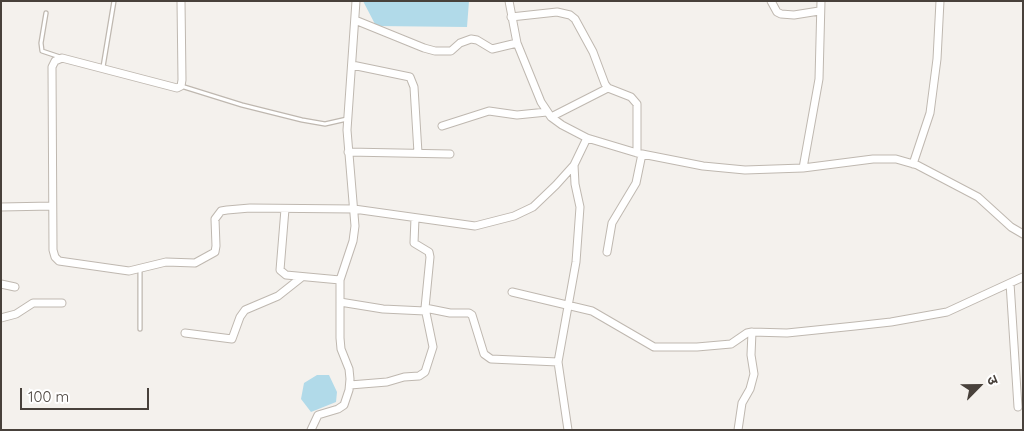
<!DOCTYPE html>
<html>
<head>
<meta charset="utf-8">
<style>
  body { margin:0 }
  #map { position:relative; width:1024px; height:431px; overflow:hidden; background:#f4f1ed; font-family:Quicksand,"Noto Sans Devanagari",sans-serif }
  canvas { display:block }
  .frame { position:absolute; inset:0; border:2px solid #48413b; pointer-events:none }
  .north { position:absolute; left:954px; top:361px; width:50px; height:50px; -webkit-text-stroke:4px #fff; paint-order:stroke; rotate:67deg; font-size:14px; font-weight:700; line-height:20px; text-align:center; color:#48413b }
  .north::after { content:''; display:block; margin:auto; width:18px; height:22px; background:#48413b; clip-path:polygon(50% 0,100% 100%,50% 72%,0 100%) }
  .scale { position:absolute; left:20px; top:388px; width:129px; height:22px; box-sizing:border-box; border:2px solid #48413b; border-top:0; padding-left:6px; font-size:15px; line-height:18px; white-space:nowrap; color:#48413b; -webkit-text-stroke:4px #fff; paint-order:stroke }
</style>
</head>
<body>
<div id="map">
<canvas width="1024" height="431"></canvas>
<div class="frame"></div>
<div class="north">उ</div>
<div class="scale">100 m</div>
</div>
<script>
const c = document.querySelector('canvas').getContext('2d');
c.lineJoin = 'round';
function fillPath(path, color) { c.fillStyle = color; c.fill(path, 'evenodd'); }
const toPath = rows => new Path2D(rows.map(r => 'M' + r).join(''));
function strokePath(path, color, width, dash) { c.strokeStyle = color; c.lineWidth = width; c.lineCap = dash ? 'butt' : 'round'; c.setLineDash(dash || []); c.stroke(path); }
const water = toPath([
  [363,1,469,1,467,27,376,26],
  [317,375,329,375,337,392,336,402,311,412,301,399,304,383]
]);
const lane = toPath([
  [46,13,41,43,42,51,60,57],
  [103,67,114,1],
  [181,86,242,105,302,120,325,124,347,119],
  [140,269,140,329]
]);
const street = toPath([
  [181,1,182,80,181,86,177,88,62,58,55,61,52,67,53,250,55,257,59,261,129,271,166,262,195,263,215,252,216,246,215,219,221,211,227,210,250,208,354,209,475,226,514,216,533,207,556,185,574,165],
  [509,1,517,43,541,102,551,117,562,125,587,138,637,153,703,166,745,170,803,168,873,159,896,159,917,165,978,197,1011,227,1023,234],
  [771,1,777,12,781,14,794,15,819,11],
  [511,17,557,12,570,15,575,19,593,52,605,84,608,88,631,97,637,104,637,153],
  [355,20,424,48,435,51,451,51,460,43,471,39,477,40,492,49,517,43],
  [352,65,410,77,414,87,418,153],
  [551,117,608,88],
  [442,126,489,111,517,115,547,112],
  [348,152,450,154],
  [913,164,930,113,937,59,940,1],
  [803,168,819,79,821,1],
  [1,207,52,206],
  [285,209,280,270,286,275,340,280],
  [607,252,612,223,636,183,642,154],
  [1010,283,1018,407],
  [1,284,15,287],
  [512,292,592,311,654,347,697,347,731,344,747,333,752,332,787,333,855,326,891,322,947,312,1023,277],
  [340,302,383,309,425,311],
  [425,308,450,313,469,313,472,315,484,354,491,359,558,362],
  [1,318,16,314,33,303,62,303],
  [185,333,232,339,240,317,245,310,278,296,302,277],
  [350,385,387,382,404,377,419,376,425,372,433,347,425,308,430,257,429,252,414,243,415,218],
  [311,430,318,415,338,409,344,405,349,390,350,379,349,369,341,349,340,338,340,280,353,241,355,226,347,130,356,1],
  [568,430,558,362,576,262,580,207,575,184,574,165,587,138],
  [738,430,742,403,750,389,754,374,751,355,752,332]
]);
fillPath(water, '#b1dae9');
strokePath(lane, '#bfb8b0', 5.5);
strokePath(street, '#bfb8b0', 9);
strokePath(lane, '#fff', 3);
strokePath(street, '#fff', 7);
</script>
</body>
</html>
